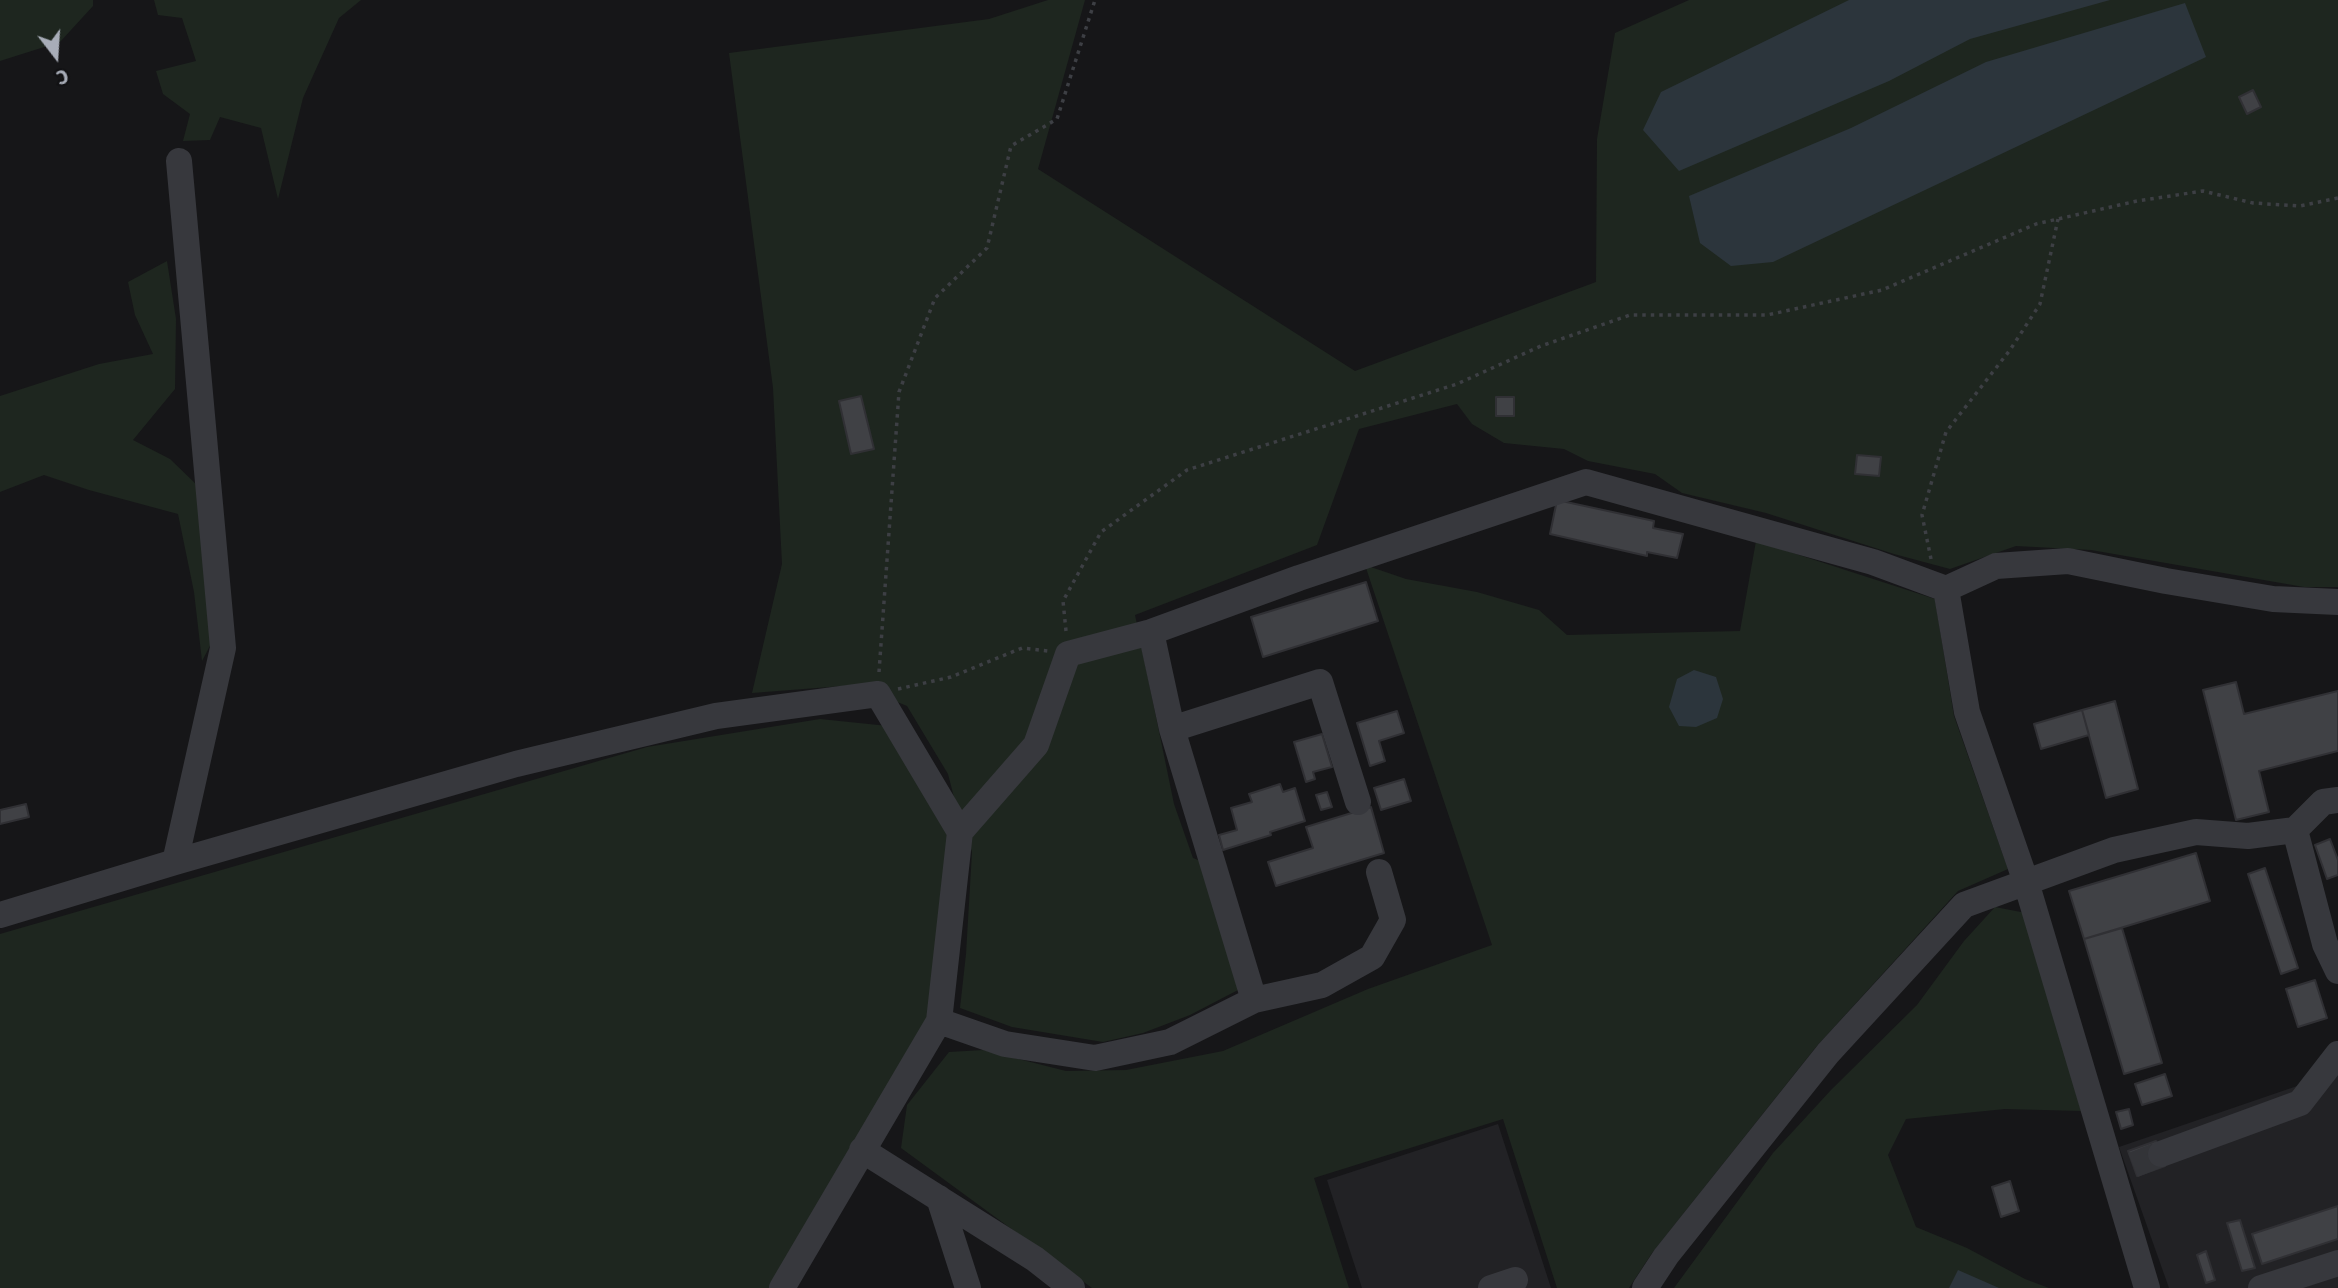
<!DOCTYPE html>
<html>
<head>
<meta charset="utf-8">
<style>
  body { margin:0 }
  #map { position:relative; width:2338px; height:1288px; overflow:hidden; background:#161618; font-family:"Fira Sans",sans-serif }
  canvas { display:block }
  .north { position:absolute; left:21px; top:21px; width:70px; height:70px; -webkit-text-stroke:5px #111113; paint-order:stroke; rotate:163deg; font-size:19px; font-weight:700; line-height:28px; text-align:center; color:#a8adb8 }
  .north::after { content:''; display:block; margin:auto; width:24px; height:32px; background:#a8adb8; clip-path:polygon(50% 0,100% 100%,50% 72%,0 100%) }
</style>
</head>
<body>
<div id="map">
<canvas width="2338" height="1288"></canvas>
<div class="north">С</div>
</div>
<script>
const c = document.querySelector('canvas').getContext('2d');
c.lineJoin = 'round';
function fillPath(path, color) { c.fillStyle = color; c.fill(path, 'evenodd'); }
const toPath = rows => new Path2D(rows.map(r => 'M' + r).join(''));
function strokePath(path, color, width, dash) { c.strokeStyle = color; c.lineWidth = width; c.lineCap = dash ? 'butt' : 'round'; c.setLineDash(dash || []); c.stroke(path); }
const built = toPath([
  [2338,1072,2338,1288,2169,1288,2119,1147],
  [1498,1124,1551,1288,1362,1288,1327,1180]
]);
const green = toPath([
  [0,0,93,0,93,6,60,42,0,61],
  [154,0,361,0,339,18,303,98,278,199,261,128,220,117,210,140,183,141,190,114,163,94,156,71,196,61,182,18,158,15],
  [1048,0,1085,0,1038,169,1355,371,1596,282,1597,139,1615,33,1689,0,2338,0,2338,587,2304,587,2091,550,2016,546,1950,569,1894,554,1766,513,1682,493,1655,474,1588,461,1564,449,1504,443,1472,424,1457,404,1359,429,1317,545,1135,615,1174,804,1193,858,1203,862,1238,990,1190,1015,1143,1033,1103,1042,1012,1027,960,1008,966,954,972,852,956,805,948,774,907,706,856,685,752,693,782,564,773,388,729,53,989,19],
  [167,261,176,319,175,389,133,440,170,459,198,486,213,640,202,661,194,592,178,514,89,490,44,475,0,492,0,396,99,364,153,354,135,315,128,282],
  [1756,541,1935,599,1954,716,2008,869,1958,891,1816,1047,1652,1253,1629,1288,1557,1288,1503,1119,1314,1178,1349,1288,1092,1288,901,1148,907,1105,949,1052,983,1050,1066,1071,1126,1070,1223,1051,1368,989,1492,945,1365,565,1406,579,1477,592,1539,610,1567,635,1740,631],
  [820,719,888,726,952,835,931,1017,774,1288,0,1288,0,934,647,747],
  [1995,907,2026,913,2081,1111,2005,1109,1906,1119,1888,1155,1916,1227,1967,1248,2025,1279,2049,1288,1674,1288,1773,1153,1831,1090,1917,1005,1964,941]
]);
const water = toPath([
  [1849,0,2110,0,1970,39,1889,81,1679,171,1643,130,1661,92],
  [2185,3,2206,57,1773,262,1731,266,1700,243,1689,196,1851,128,1986,62],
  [1694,670,1716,677,1723,699,1717,718,1696,727,1679,726,1669,707,1677,679],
  [1958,1270,1999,1288,1949,1288]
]);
const building = toPath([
  [2253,90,2261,107,2247,114,2239,97,2253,90],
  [861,396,874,449,851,454,839,401,861,396],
  [1496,397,1514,397,1514,416,1496,416,1496,397],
  [1857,455,1881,457,1879,476,1855,474,1857,455],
  [1557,500,1654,521,1653,528,1683,534,1677,558,1647,552,1647,556,1550,534,1557,500],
  [1366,582,1378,621,1263,657,1251,617,1366,582],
  [2236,682,2244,714,2338,691,2338,751,2259,771,2269,812,2236,820,2203,690,2236,682],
  [2115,701,2138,789,2106,798,2082,710,2115,701],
  [2082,710,2089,735,2041,749,2034,724,2082,710],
  [1397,711,1404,733,1379,741,1385,761,1370,766,1357,723,1397,711],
  [1322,734,1332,767,1313,772,1315,779,1306,782,1294,742,1322,734],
  [1404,779,1411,801,1381,810,1374,788,1404,779],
  [1280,784,1283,792,1295,788,1305,821,1270,832,1271,835,1223,850,1219,835,1237,830,1231,808,1252,802,1249,794,1280,784],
  [1327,792,1332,807,1321,810,1316,795,1327,792],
  [26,804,29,817,0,824,0,810,26,804],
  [1371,807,1384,853,1276,886,1268,862,1313,848,1306,827,1371,807],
  [2330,839,2338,860,2338,875,2327,879,2315,845,2330,839],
  [2196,853,2210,901,2084,939,2069,891,2196,853],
  [2265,868,2298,968,2281,974,2248,874,2265,868],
  [2122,928,2162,1063,2124,1074,2084,939,2122,928],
  [2315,980,2327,1018,2298,1027,2286,989,2315,980],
  [2165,1074,2172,1096,2142,1105,2135,1084,2165,1074],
  [2129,1109,2133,1125,2121,1129,2116,1112,2129,1109],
  [2156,1141,2165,1166,2137,1176,2128,1151,2156,1141],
  [2010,1181,2019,1211,2001,1217,1992,1187,2010,1181],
  [2338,1206,2338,1239,2262,1264,2252,1234,2338,1206],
  [2240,1220,2255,1268,2242,1271,2227,1223,2240,1220],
  [2206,1251,2215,1280,2206,1283,2197,1255,2206,1251]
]);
const minorTunnel = toPath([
  [2133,1165,2161,1154]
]);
const path = toPath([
  [1931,559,1922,515,1946,432,2010,350,2040,304,2058,219],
  [1066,631,1063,601,1101,532,1187,470,1457,384,1541,346,1630,315,1767,315,1882,290,2036,224,2137,201,2203,191,2253,203,2300,206,2338,198],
  [879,672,899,392,935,298,987,248,1011,146,1057,119,1095,0],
  [898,689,951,677,1022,648,1048,651]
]);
const minor = toPath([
  [1946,589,1996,566,2068,561,2166,581,2273,599,2338,602],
  [1151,632,1172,729,1254,1000],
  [1172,729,1320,682,1358,802],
  [2295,830,2325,944,2338,971],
  [960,832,1036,745,1068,654,1151,632,1299,578,1586,482,1873,562,1946,589,1967,712,2026,882,2147,1288],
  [175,862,223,648,179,161],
  [0,915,175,862,516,764,716,716,878,694,960,832,939,1021,782,1288],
  [939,1021,1005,1044,1095,1058,1170,1042,1254,1000,1322,985,1372,957,1393,920,1379,872],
  [862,1150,1035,1259,1072,1288],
  [2161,1154,2300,1103,2338,1054],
  [939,1198,968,1288],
  [1491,1288,1515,1280],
  [1645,1288,1666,1256,1828,1053,1964,905,2114,850,2196,832,2248,836,2295,830,2323,802,2338,800],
  [2261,1288,2338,1263]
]);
fillPath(built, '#222225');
fillPath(green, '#1e261f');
fillPath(water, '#2c353c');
fillPath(building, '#404145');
strokePath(building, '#303034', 2);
strokePath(minorTunnel, '#333438', 26, [26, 13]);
strokePath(path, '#3d3f44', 3.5, [3.5, 5]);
strokePath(minor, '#37383d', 26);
</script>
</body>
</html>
